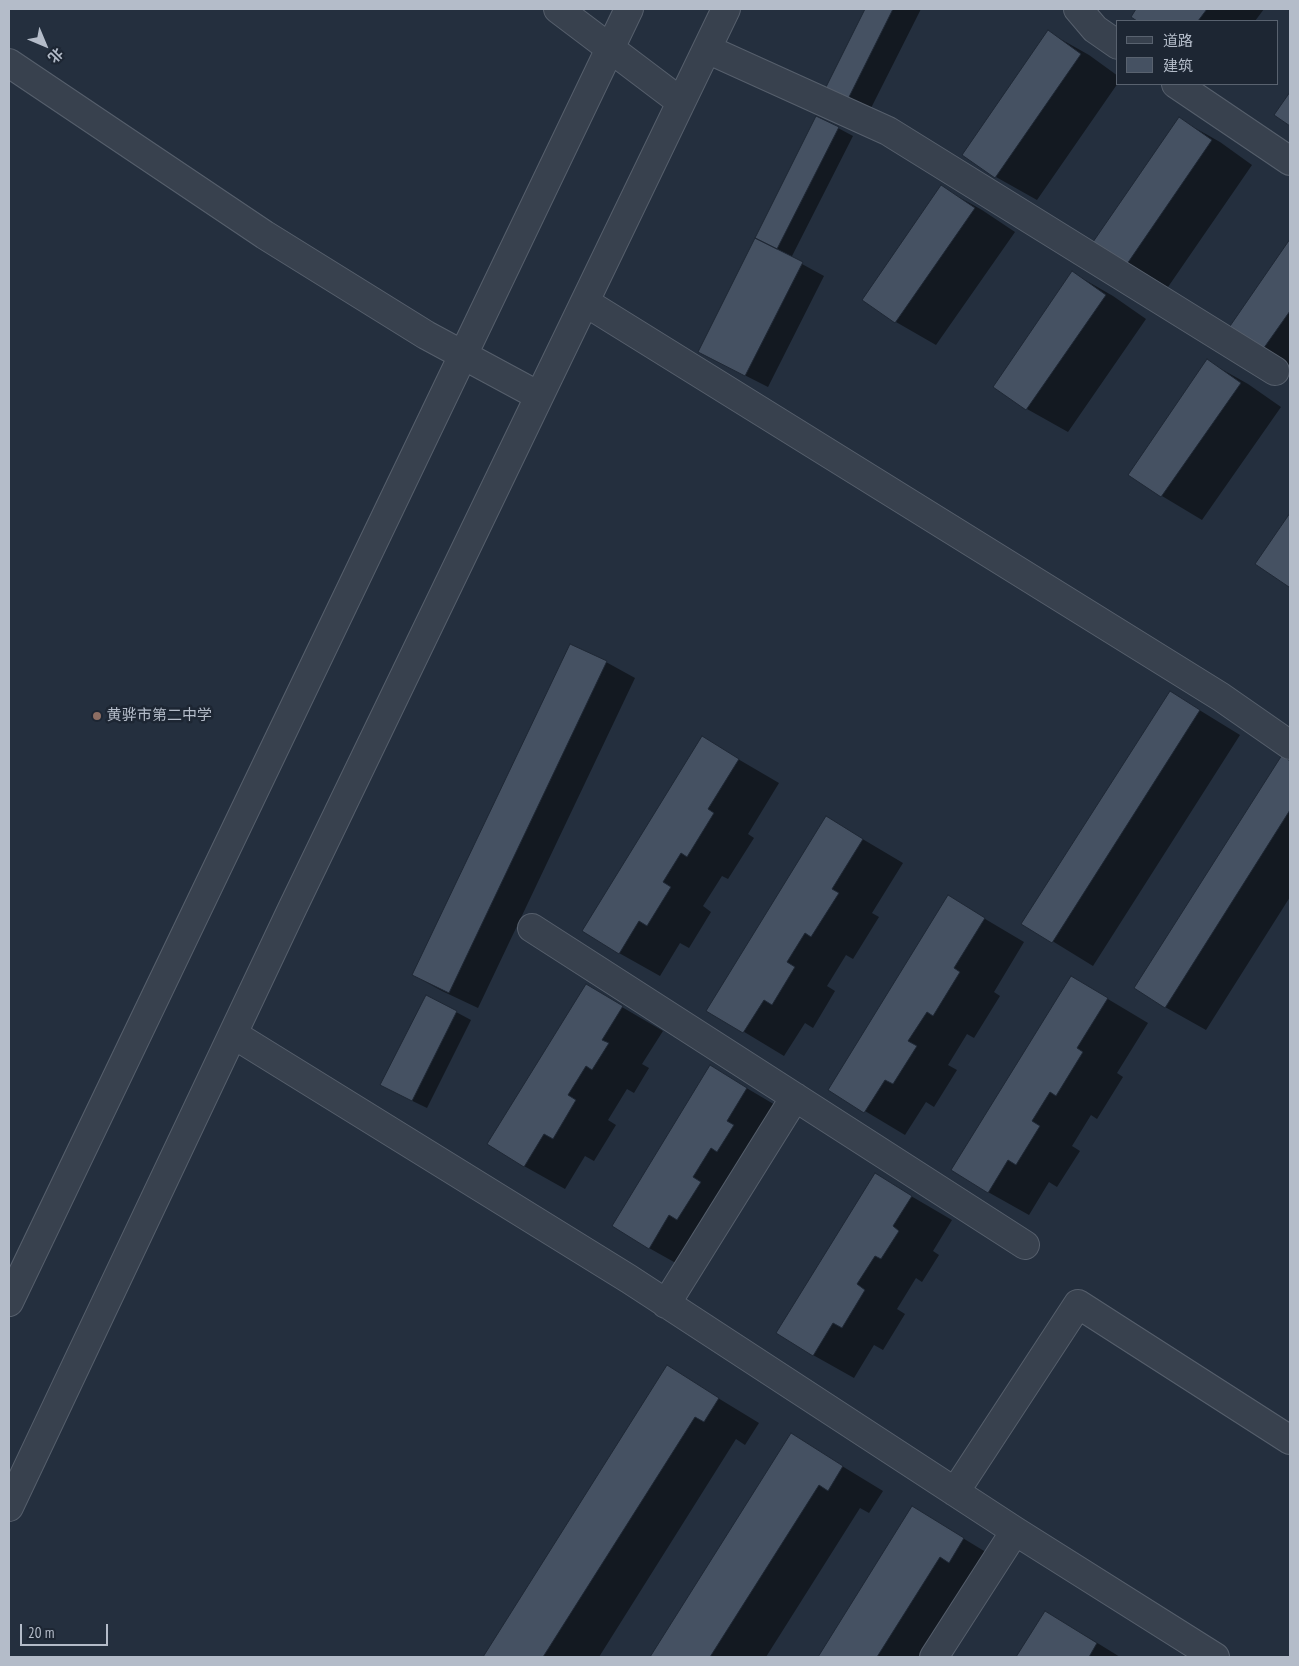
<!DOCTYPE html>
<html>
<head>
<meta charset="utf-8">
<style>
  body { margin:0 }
  #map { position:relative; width:1299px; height:1666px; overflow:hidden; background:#242f3e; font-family:"PT Sans Narrow","Noto Sans SC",sans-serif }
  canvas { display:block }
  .frame { position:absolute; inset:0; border:10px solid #b4bcc9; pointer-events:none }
  .legend { position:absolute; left:1116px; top:20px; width:162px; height:65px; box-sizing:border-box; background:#1d2633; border:1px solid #59626f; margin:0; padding:6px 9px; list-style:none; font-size:15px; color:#b4bcc9 }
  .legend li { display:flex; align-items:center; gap:10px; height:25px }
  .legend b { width:25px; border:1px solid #59626f }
  .north { position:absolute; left:20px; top:20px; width:50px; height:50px; -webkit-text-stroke:4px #1d2633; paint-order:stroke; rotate:135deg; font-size:14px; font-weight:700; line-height:20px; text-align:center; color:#b4bcc9 }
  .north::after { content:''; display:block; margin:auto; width:18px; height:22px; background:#b4bcc9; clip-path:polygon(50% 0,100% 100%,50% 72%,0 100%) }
  .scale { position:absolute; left:20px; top:1624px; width:88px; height:22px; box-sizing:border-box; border:2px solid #b4bcc9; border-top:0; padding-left:6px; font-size:15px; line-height:18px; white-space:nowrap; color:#b4bcc9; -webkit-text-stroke:4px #1d2633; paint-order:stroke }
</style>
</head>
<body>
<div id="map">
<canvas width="1299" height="1666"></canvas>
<div class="frame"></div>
<ul class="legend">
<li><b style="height:6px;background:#38414e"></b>道路</li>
<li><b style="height:14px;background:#455162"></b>建筑</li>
</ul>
<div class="north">北</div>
<div class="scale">20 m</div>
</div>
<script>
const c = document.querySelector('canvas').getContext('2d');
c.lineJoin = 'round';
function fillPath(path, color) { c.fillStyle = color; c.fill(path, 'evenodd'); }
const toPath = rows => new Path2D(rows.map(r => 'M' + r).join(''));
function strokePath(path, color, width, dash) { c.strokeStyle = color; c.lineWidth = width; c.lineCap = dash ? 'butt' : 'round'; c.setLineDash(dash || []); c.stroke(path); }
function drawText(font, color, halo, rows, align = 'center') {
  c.font = font + ' "PT Sans Narrow","Noto Sans SC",sans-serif'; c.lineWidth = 5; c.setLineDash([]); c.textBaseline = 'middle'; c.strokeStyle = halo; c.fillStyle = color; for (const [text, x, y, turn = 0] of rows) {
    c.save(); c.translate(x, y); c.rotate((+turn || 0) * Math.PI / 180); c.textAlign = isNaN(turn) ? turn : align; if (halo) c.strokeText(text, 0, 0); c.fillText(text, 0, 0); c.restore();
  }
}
const shadow = toPath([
  [867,9,921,9,869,112,826,89],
  [1138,9,1264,9,1255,21,1139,21,1132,16],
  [1048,32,1089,55,1118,76,1118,83,1037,200,996,177,963,154],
  [1179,119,1220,142,1252,165,1168,287,1127,263,1095,241],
  [838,128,853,136,791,258,824,276,768,387,699,352,761,240],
  [941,187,982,210,1015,232,936,345,896,322,863,299],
  [1290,241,1290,368,1262,351,1229,329],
  [1073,273,1113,296,1146,319,1068,432,1027,409,995,386],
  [1207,361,1248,384,1281,407,1202,520,1162,496,1129,474],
  [1290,515,1290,586,1257,563],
  [606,662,635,678,478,1008,442,991,413,975],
  [1170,692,1240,735,1093,966,1023,923],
  [702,738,779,783,748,834,754,838,728,879,722,876,703,906,711,912,689,948,680,943,660,976,619,953],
  [1282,757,1290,762,1290,897,1206,1030,1165,1007],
  [827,818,903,863,872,913,879,917,853,959,846,955,827,986,835,991,813,1028,805,1023,784,1056,708,1010],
  [948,897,1024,942,994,992,1000,996,974,1038,967,1034,948,1065,957,1070,934,1107,926,1102,905,1135,865,1111],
  [1071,977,1148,1023,1117,1073,1123,1077,1097,1119,1091,1115,1072,1146,1080,1151,1057,1187,1049,1182,1029,1215,988,1192],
  [586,986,663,1031,642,1064,649,1068,634,1093,627,1089,608,1120,616,1125,594,1161,585,1156,565,1189,524,1166],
  [456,1012,471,1020,427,1108,396,1093],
  [711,1067,787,1112,690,1271,649,1248],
  [875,1175,952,1220,933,1251,939,1255,922,1282,916,1278,897,1309,905,1314,883,1350,874,1345,854,1378,813,1355],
  [667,1367,759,1423,745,1445,736,1439,599,1657,484,1657],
  [791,1435,883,1491,869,1513,860,1508,766,1657,651,1657],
  [913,1508,1004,1563,932,1657,819,1657],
  [1045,1613,1086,1636,1120,1657,1018,1657]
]);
const building = toPath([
  [865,9,893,9,847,101,825,89,865,9],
  [1136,9,1207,9,1198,21,1137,21,1131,17,1136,9],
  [1048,30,1081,54,995,178,962,155,1048,30],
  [1290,92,1290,126,1274,115,1290,92],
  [816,116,839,127,777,249,755,238,816,116],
  [1179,117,1212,140,1127,264,1093,242,1179,117],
  [941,185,975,208,895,323,862,300,941,185],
  [755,238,803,262,745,376,698,352,755,238],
  [1290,239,1290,311,1261,352,1228,329,1290,239],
  [1072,271,1106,295,1026,410,993,387,1072,271],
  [1207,359,1241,383,1161,497,1128,475,1207,359],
  [1290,513,1290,585,1289,587,1255,564,1290,513],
  [570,644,607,661,449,993,412,975,570,644],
  [1170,691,1200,710,1052,943,1021,924,1170,691],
  [702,736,739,759,708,809,714,813,687,857,681,853,663,882,671,887,647,926,639,921,619,954,582,931,702,736],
  [1282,755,1290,761,1290,810,1165,1008,1134,988,1282,755],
  [826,816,863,839,832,889,839,893,811,937,805,933,787,962,795,967,772,1005,764,1000,743,1033,706,1011,826,816],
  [948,895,985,918,954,968,960,972,933,1016,927,1012,908,1041,917,1046,893,1084,885,1080,864,1113,828,1090,948,895],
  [1071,976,1108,998,1077,1048,1083,1052,1056,1096,1050,1092,1032,1121,1040,1126,1016,1165,1008,1160,988,1193,951,1170,1071,976],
  [586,984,623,1006,602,1040,609,1043,592,1070,586,1066,568,1095,576,1100,553,1139,544,1134,524,1167,487,1144,586,984],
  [426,995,457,1011,412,1101,380,1085,426,995],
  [710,1065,747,1088,727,1121,734,1125,717,1152,711,1148,693,1177,701,1182,677,1220,669,1215,649,1249,612,1226,710,1065],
  [875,1173,912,1196,893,1226,899,1231,881,1259,875,1256,857,1284,865,1290,842,1328,833,1323,813,1356,776,1333,875,1173],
  [667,1365,719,1398,704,1422,695,1417,543,1657,483,1657,667,1365],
  [791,1433,843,1466,828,1491,819,1485,710,1657,650,1657,791,1433],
  [912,1506,964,1538,949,1563,940,1557,877,1657,818,1657,912,1506],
  [1045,1611,1097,1643,1089,1657,1016,1657,1045,1611]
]);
const minor = toPath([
  [558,9,681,102],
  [1078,9,1095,29,1118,45],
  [707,49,888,131,1275,371],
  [9,63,265,235,426,335,539,396],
  [1176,84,1290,161],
  [585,302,1221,697,1290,745],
  [532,928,1025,1245],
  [233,1034,629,1279,1015,1531,1215,1657],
  [9,1302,629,9],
  [666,1304,795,1097],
  [955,1492,1078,1304,1290,1440],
  [9,1507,292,909,726,9],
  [934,1657,1015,1531]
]);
const markers = [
  [97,716,5,"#8d6e63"]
];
const poiNames = [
  ["黄骅市第二中学",107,716]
];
fillPath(shadow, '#0007');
fillPath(building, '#455162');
strokePath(building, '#1f2835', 1);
strokePath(minor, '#565f6c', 30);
strokePath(minor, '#38414e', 28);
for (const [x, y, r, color] of markers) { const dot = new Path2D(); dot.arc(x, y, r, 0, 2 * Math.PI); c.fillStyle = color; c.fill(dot); strokePath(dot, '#1d2633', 2); }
drawText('15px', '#b4bcc9', '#1d2633', poiNames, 'left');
</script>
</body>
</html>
